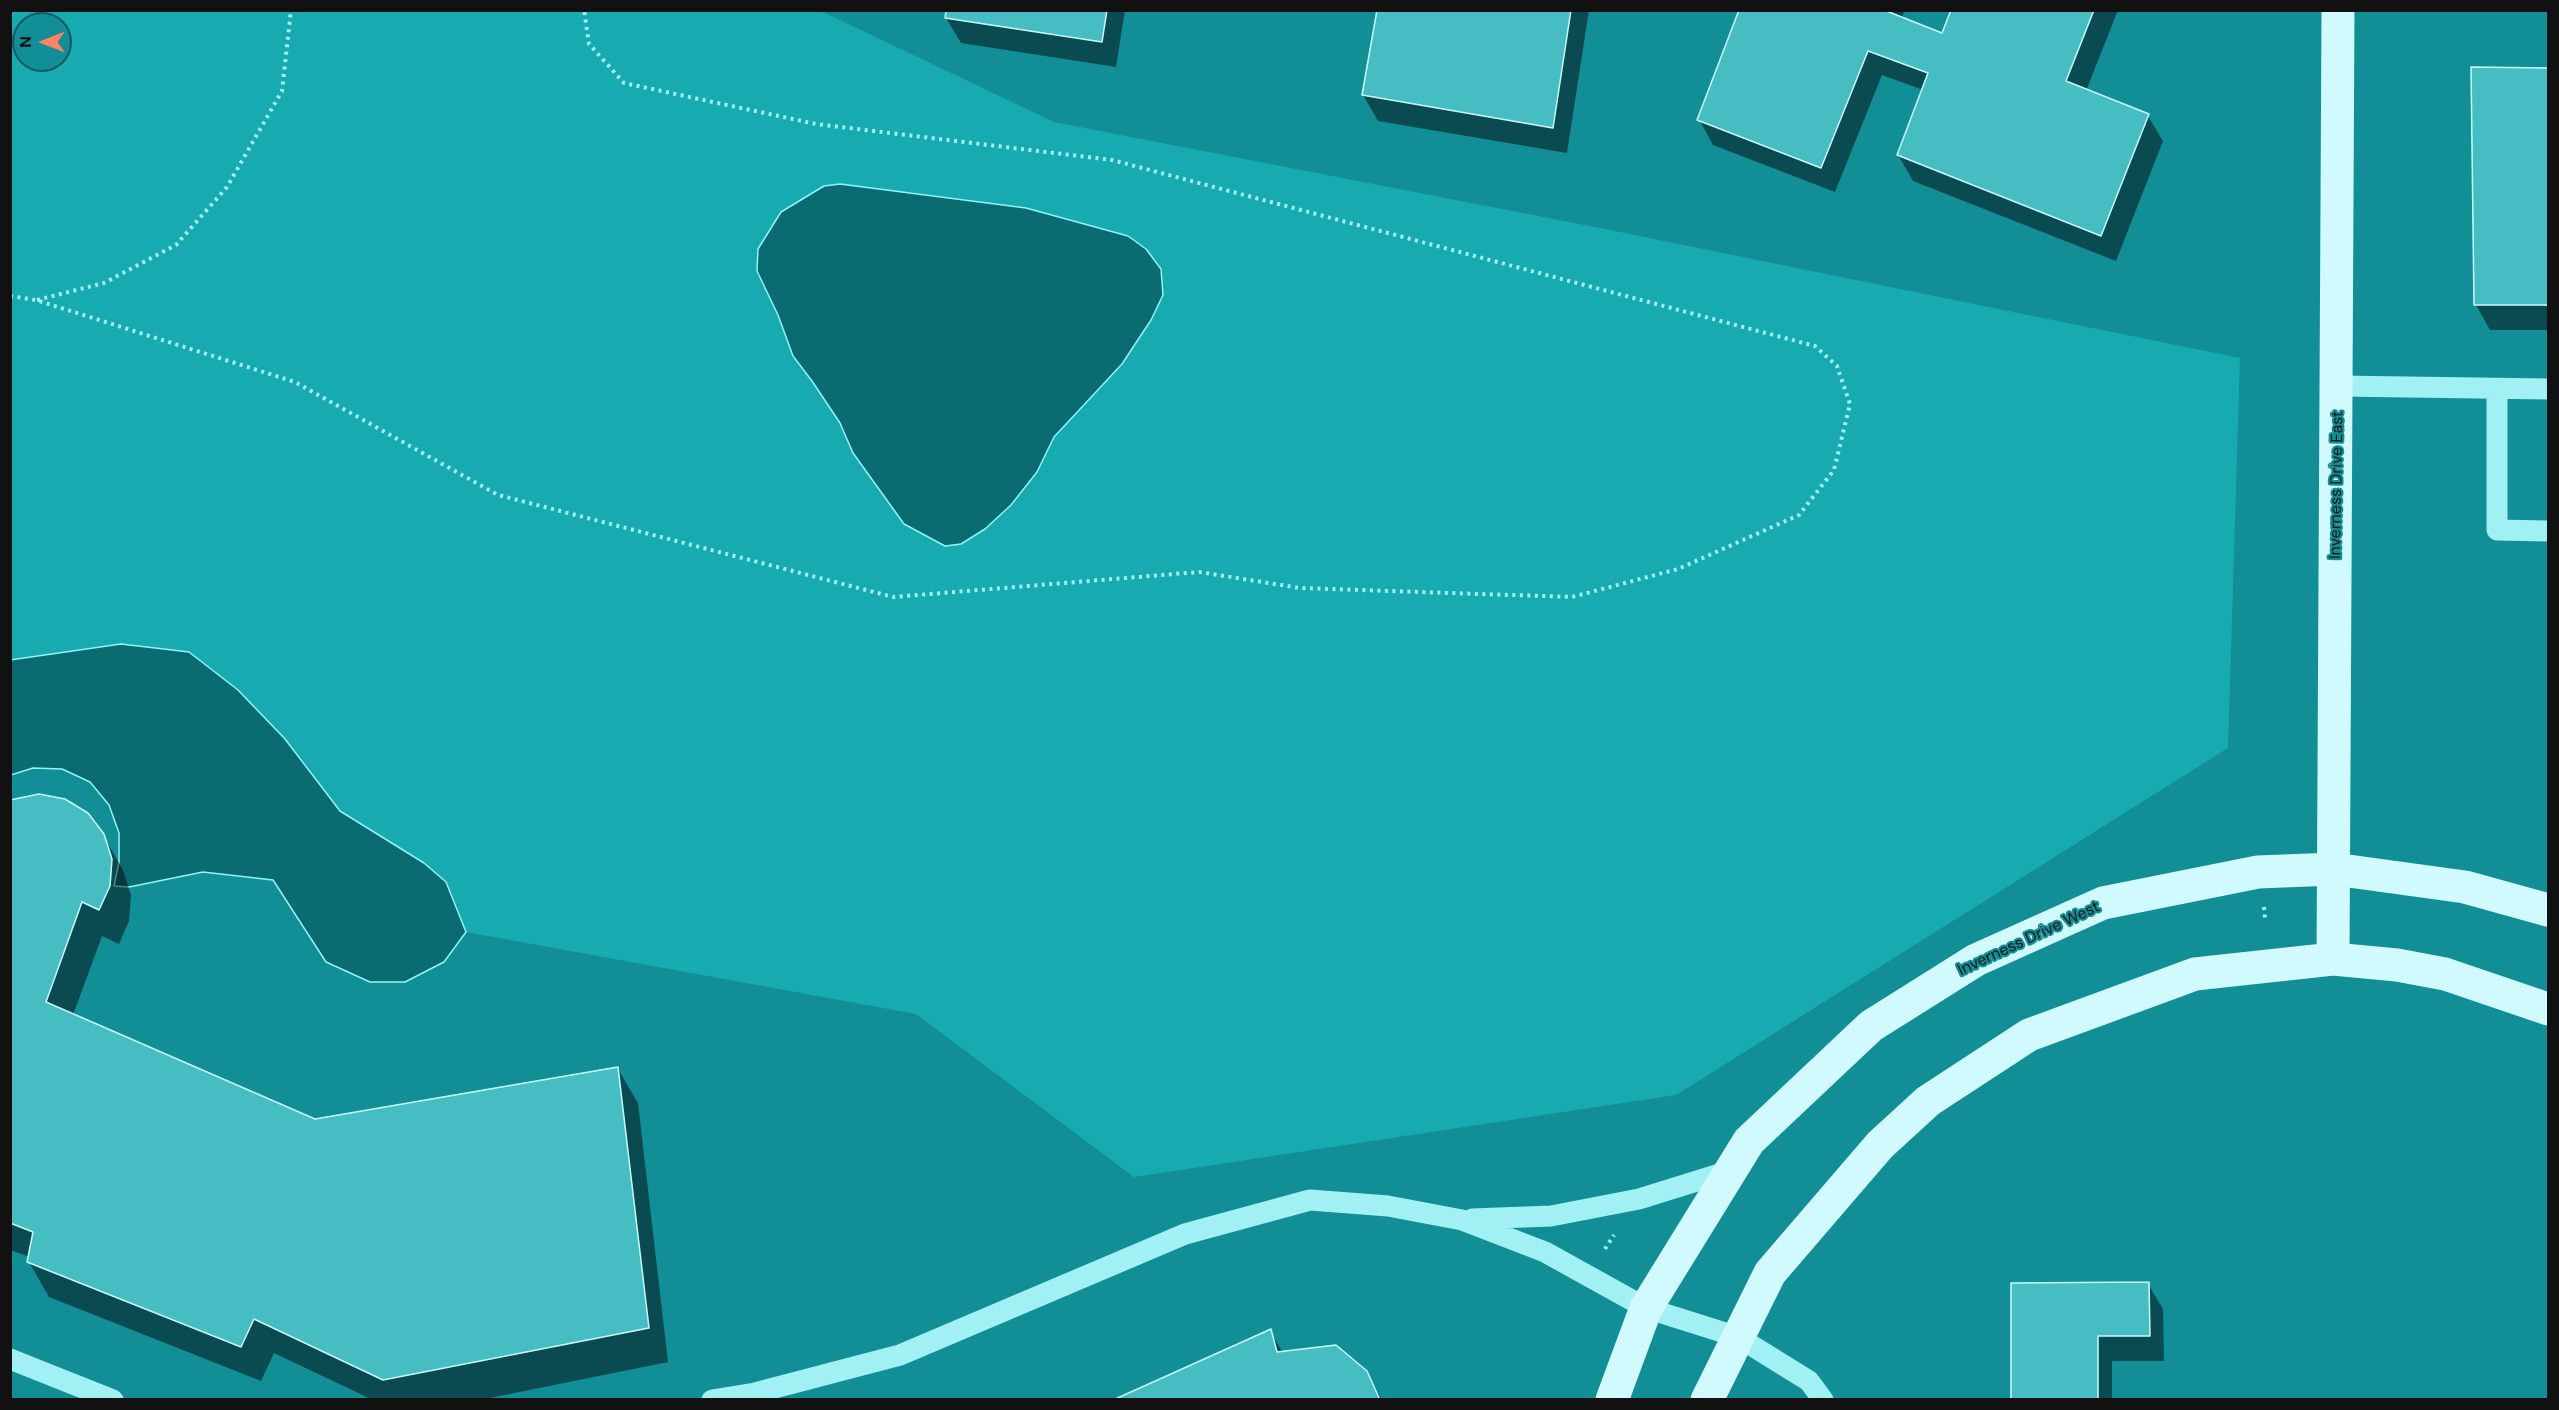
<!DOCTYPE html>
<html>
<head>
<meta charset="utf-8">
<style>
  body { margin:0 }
  #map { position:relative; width:2559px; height:1410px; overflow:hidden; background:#118e96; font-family:"DM Sans",sans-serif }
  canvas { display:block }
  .frame { position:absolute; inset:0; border:12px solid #111; pointer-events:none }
  .north { position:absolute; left:12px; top:12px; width:60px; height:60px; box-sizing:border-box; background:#118e96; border:2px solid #115c61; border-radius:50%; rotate:270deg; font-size:16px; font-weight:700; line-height:24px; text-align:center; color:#111 }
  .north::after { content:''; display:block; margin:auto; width:21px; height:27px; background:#ff8463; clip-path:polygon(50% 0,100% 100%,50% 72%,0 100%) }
</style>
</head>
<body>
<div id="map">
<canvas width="2559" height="1410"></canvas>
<div class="frame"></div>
<div class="north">N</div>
</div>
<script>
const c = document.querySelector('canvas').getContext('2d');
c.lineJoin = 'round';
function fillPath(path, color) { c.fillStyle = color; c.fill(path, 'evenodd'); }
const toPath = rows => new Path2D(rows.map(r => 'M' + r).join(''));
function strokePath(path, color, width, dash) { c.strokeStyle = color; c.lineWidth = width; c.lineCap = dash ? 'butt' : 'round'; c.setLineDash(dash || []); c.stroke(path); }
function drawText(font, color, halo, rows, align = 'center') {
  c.font = font + ' "DM Sans",sans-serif'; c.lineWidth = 4.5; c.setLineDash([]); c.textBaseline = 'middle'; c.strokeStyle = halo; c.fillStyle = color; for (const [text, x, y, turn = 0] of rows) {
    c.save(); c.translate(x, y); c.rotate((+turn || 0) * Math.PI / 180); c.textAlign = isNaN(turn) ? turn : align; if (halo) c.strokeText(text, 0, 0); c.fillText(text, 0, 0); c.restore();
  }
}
const green = toPath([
  [11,11,821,11,1054,122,1600,228,2240,358,2228,748,1676,1095,1134,1177,916,1014,466,932,446,882,340,811,285,739,238,690,121,644,11,660],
  [24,24,60,24,60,60,24,60]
]);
const water = toPath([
  [840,184,1026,208,1128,236,1146,249,1161,269,1163,295,1151,320,1122,364,1054,437,1037,472,1011,505,985,529,961,544,945,546,904,524,853,453,840,423,812,381,793,356,778,315,757,271,758,249,781,212,824,186,840,184],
  [121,644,189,652,238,690,285,739,340,811,424,863,446,882,466,932,444,962,405,982,370,982,326,962,273,880,203,872,129,887,114,886,119,862,119,833,109,805,90,782,62,769,33,768,11,775,10,660,121,644]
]);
const shadow = toPath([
  [948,10,1125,10,1116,67,961,43,946,18],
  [1378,10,1589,10,1567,153,1378,121,1363,95],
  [1741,10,1905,10,1901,19,1943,35,1952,10,2118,10,2086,91,2148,116,2163,141,2116,261,1913,181,1898,155,1923,90,1882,75,1835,192,1713,145,1699,119],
  [2473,69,2548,70,2548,330,2490,330,2476,305],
  [10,802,103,835,123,870,131,895,129,921,119,944,102,936,73,1015,315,1121,618,1069,638,1103,668,1362,480,1400,373,1400,274,1353,261,1381,49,1297,29,1262,30,1257,10,1250],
  [2148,1284,2163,1309,2164,1361,2112,1361,2112,1400,2013,1400],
  [1270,1331,1283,1353,1366,1372,1382,1400,1117,1400]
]);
const building = toPath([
  [946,10,1107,10,1102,42,945,18,946,10],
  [1377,10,1571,10,1553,128,1362,95,1377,10],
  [1739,10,1884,10,1942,33,1951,10,2094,10,2066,81,2149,114,2101,236,1897,155,1928,73,1868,51,1821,168,1697,120,1739,10],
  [2471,67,2548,68,2548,305,2474,305,2471,67],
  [39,794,65,799,88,813,104,834,112,859,110,886,99,910,82,902,46,1002,315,1119,618,1067,649,1328,383,1380,254,1319,241,1347,27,1262,33,1232,10,1223,10,800,39,794],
  [2149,1282,2150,1336,2098,1336,2098,1400,2011,1400,2011,1283,2149,1282],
  [1271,1329,1277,1352,1336,1345,1367,1371,1380,1400,1113,1400,1271,1329]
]);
const path = toPath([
  [10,296,36,300,295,382,498,495,893,597,1199,572,1300,588,1572,597,1678,569,1799,515,1834,470,1850,404,1837,366,1815,346,1112,160,816,124,624,83,589,44,584,10],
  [37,300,104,283,176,245,227,187,282,91,291,10],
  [2264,907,2265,918],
  [1605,1249,1614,1235]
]);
const lane = toPath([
  [2338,386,2548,389],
  [2497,389,2497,530,2548,531],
  [1472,1219,1551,1216,1639,1199,1729,1171],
  [10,1359,113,1400],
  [712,1400,755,1393,900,1355,1185,1234,1310,1200,1388,1206,1462,1220,1545,1252,1646,1308,1738,1337,1809,1381,1823,1400]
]);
const secondary = toPath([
  [2333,959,2338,10],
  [1612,1400,1646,1308,1749,1141,1871,1026,1976,960,2103,903,2258,872,2334,869,2465,887,2548,910],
  [1707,1400,1770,1273,1880,1145,1928,1101,2029,1035,2195,974,2333,959,2397,965,2445,974,2548,1009]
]);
const streetNames = [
  ["Inverness Drive East",2337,485,-89],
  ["Inverness Drive West",2029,939,-25]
];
fillPath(green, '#18aab1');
fillPath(water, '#0a6b72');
strokePath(water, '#92f4f7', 1.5);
fillPath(shadow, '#0007');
fillPath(building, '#46bdc3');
strokePath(building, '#c8fbfe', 1.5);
strokePath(path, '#a0f0f4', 4, [3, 4.5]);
strokePath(lane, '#a0f0f4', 21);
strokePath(secondary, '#d0fafd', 33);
drawText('16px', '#111', '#118e96', streetNames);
</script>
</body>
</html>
